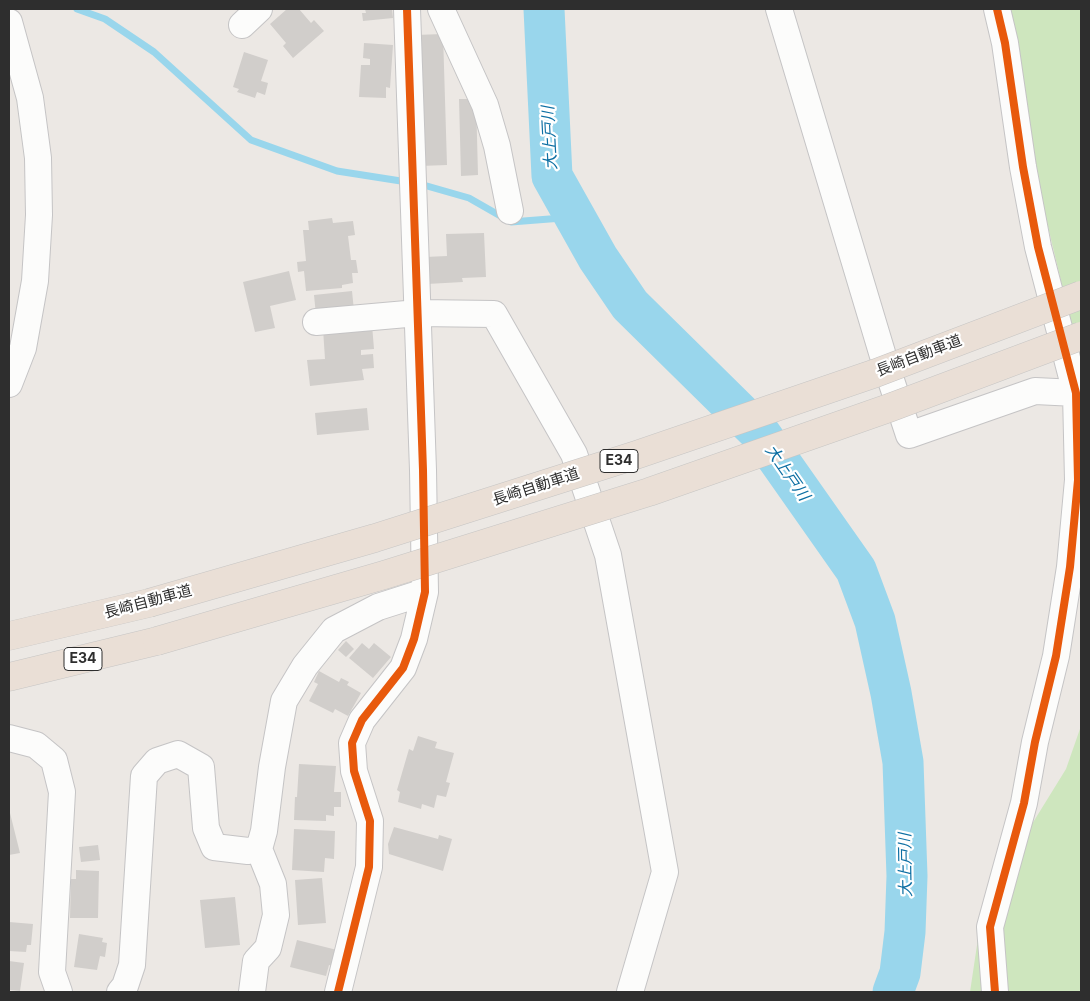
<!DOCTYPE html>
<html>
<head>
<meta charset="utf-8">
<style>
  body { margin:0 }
  #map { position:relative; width:1090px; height:1001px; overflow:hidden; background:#ece8e4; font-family:Inter,sans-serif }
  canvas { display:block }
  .frame { position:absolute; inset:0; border:10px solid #2e2e2e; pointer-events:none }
</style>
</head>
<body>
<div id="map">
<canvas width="1090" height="1001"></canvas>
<div class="frame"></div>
</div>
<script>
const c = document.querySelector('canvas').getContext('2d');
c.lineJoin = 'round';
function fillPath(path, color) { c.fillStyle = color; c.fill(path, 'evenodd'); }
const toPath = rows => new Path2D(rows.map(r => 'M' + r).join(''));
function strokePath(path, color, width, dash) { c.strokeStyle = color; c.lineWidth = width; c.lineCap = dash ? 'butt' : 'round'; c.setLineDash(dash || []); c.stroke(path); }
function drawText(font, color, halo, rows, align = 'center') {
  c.font = font + ' Inter,"Noto Sans JP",sans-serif'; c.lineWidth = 4.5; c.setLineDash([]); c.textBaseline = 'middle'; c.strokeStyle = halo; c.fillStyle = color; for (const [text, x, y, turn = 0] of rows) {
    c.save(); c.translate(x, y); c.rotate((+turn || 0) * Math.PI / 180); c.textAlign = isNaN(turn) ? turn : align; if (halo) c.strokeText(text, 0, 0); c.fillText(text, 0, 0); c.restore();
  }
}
const green = toPath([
  [985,9,1081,9,1081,365,1029,147],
  [1081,726,1081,992,970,992,980,925,1024,837,1066,769]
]);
const stream = toPath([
  [77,9,105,19,154,52,251,140,337,171,420,184,469,198,511,222,575,217]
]);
const river = toPath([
  [544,9,552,176,598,258,630,305,759,432,856,570,875,621,891,693,903,762,907,876,905,932,900,973,893,992]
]);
const building = toPath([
  [287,9,299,9,311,23,314,20,324,31,293,58,283,46,286,43,270,24],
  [365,9,392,9,393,18,363,21,362,13,366,13],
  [443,34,447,165,420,166,415,35],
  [364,43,393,45,390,88,386,87,386,98,359,97,361,65,370,65,370,59,363,58],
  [244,52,268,60,261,81,268,83,265,95,257,92,255,98,237,92,239,89,233,87],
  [459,99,476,99,478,175,461,176],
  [332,218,333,223,353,221,355,235,348,236,351,260,356,260,358,273,352,273,353,283,342,285,342,288,306,291,304,271,298,272,297,262,306,261,303,230,309,230,308,221],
  [484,233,486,277,462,278,463,282,427,284,425,257,447,256,446,234],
  [289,271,296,300,270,306,275,328,255,332,243,282],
  [352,291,354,311,316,315,314,295],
  [372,325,374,349,361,350,361,355,373,354,374,368,362,369,364,380,310,386,307,360,325,359,323,329],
  [367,408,369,430,317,435,315,413],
  [346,641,354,649,346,657,338,650],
  [362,643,369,649,374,643,391,657,373,678,349,658],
  [319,671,339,682,341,678,349,682,347,685,361,693,348,716,335,709,333,713,309,701,318,684,314,682],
  [418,736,437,742,435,748,454,753,446,782,450,783,446,797,437,795,434,808,422,804,421,809,398,802,400,792,397,790,409,749,413,751],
  [299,764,336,766,334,792,341,792,341,807,334,807,334,816,326,815,326,821,294,820,295,797,297,797],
  [9,809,20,853,9,855],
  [394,827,438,839,439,835,452,839,443,871,389,854,388,844],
  [294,829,335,831,334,859,325,858,324,872,292,870],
  [98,845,100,860,81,862,79,847],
  [76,870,99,871,98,918,70,918,71,879,76,879],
  [322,878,326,923,298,925,295,880],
  [235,897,240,945,205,948,200,900],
  [9,922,33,924,31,945,27,945,26,952,9,951],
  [79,934,103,938,102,942,107,943,105,957,100,956,97,970,74,967],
  [297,940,337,950,333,966,329,965,326,976,290,967],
  [9,961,24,963,20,991,9,990]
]);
const minor = toPath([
  [441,9,485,105,497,146,510,211],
  [779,9,883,356,909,435,1035,391,1076,393],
  [9,22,30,98,38,158,39,215,35,281,23,348,9,384],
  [242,25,259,9],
  [316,322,418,313,494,314,574,454,608,555,665,872,630,992],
  [9,738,36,745,54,760,62,792,52,972,59,992],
  [120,992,125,986,132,965,144,776,157,761,178,754,201,767,206,828,214,847,248,851,259,849,264,831,272,767,284,701,305,666,334,630,378,607,425,592],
  [252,992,256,961,268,948,276,915,273,884,259,849],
  [338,992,369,867,370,821,354,771,352,743,362,720,403,668,414,639,425,592,423,470,407,9],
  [995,992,990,927,1024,803,1035,742,1056,656,1070,567,1078,480,1076,393,1038,247,1023,167,1005,43,997,9]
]);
const highway = toPath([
  [9,636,149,603],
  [9,677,157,641]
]);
const highwayBridge = toPath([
  [149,603,375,538,636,455,876,373,1081,295],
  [157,641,384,575,649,492,889,408,1081,336]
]);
const cycleway = toPath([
  [338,992,369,867,370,821,354,771,352,743,362,720,403,668,414,639,425,592,423,470,407,9],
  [995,992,990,927,1024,803,1035,742,1056,656,1070,567,1078,480,1076,393,1038,247,1023,167,1005,43,997,9]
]);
const shields = [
  [619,461,38],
  [83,659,38]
];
const shieldNames = [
  ["E34",619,461],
  ["E34",83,659]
];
const streetNames = [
  ["長崎自動車道",919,356,-21],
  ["長崎自動車道",536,487,-18],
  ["長崎自動車道",148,602,-15]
];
const waterNames = [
  ["大上戸川",550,138,-93],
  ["大上戸川",787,473,55],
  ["大上戸川",906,865,-91]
];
fillPath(green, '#cee6be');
strokePath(stream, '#99d6ec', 7);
strokePath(river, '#99d6ec', 41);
fillPath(building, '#d1cecb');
strokePath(minor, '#c5c4c5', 28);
strokePath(highway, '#c6c5c4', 29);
strokePath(minor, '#fcfcfb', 26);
strokePath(highway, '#eadfd6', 28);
strokePath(highwayBridge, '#c6c5c4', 29, []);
strokePath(highwayBridge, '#eadfd6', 28);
strokePath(cycleway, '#e8590c', 8);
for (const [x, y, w] of shields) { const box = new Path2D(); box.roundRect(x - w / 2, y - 11.5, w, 23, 4); c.fillStyle = '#fff'; c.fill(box); strokePath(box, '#2e2e2e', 1); }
drawText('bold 14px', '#2e2e2e', null, shieldNames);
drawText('15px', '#2e2e2e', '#fff', streetNames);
drawText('italic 16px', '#0d6fa3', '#fff', waterNames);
</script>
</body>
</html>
